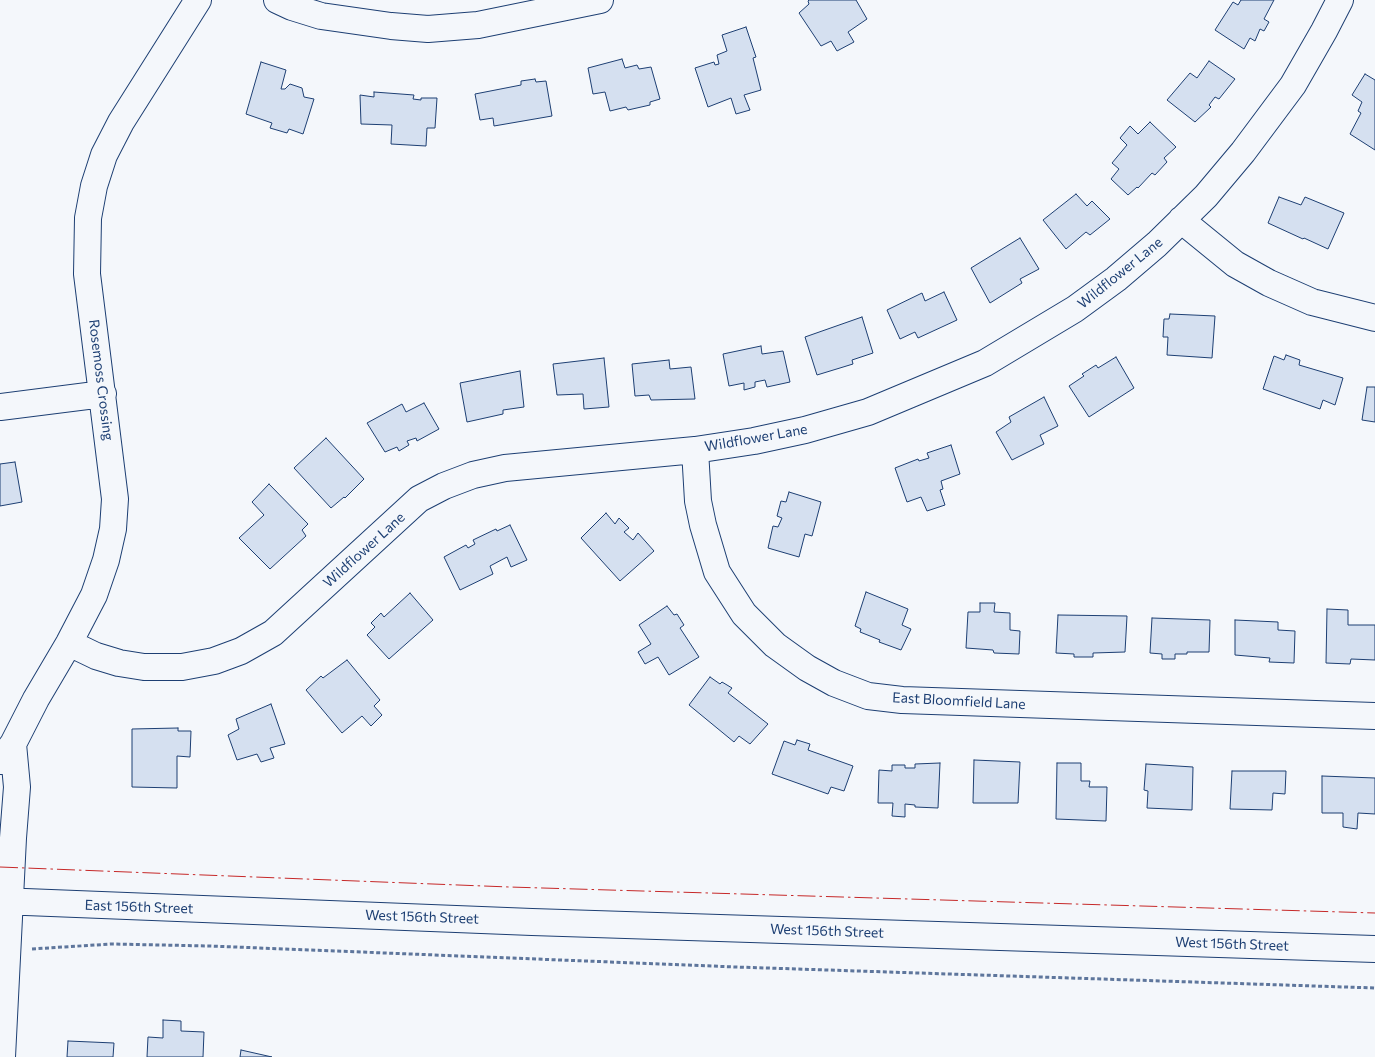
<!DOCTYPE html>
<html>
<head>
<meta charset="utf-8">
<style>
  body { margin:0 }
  canvas { display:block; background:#f4f7fb }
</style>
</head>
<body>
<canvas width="1375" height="1057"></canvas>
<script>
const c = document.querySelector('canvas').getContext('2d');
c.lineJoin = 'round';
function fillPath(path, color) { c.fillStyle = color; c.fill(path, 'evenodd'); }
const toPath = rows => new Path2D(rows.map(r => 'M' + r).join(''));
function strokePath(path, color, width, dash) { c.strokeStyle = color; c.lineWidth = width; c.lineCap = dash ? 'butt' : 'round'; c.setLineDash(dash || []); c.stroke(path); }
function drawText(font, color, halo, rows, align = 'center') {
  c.font = font + ' Commissioner,sans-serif'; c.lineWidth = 4; c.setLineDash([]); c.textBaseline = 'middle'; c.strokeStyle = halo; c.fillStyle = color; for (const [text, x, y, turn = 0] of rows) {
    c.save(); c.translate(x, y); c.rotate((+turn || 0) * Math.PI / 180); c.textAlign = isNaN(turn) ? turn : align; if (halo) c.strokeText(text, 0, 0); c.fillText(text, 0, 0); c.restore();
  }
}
const building = toPath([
  [809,0,856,0,867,19,848,32,854,42,837,51,831,41,821,46,799,13,809,4,808,1,809,0],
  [1241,0,1274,0,1264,19,1269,22,1264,31,1260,29,1255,41,1250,38,1244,49,1215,30,1233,2,1238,5,1241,0],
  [746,27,756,57,753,58,761,90,744,95,750,110,736,114,731,98,708,107,695,68,714,62,715,65,719,64,717,55,727,51,722,35,746,27],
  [622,59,625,68,637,65,639,69,651,67,660,99,650,102,650,105,628,110,626,107,610,111,605,92,593,94,588,68,622,59],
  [1209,61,1235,79,1219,99,1215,97,1209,105,1211,107,1195,122,1167,100,1190,73,1197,78,1209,61],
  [261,62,286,70,281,89,285,89,290,84,302,88,304,97,314,99,303,134,289,129,287,133,270,128,272,123,246,114,261,62],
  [1365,74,1375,80,1375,150,1350,134,1361,113,1358,111,1362,102,1352,95,1365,74],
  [535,79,536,82,546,81,552,116,494,126,493,118,480,120,475,94,521,85,521,81,535,79],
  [374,92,414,95,413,99,421,100,421,98,437,98,435,128,427,128,426,146,391,144,392,125,361,124,360,95,374,97,374,92],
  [1150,122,1176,147,1164,158,1167,162,1155,175,1152,173,1138,188,1137,187,1128,195,1111,179,1119,169,1112,163,1127,145,1120,138,1130,126,1138,134,1150,122],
  [1076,194,1087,206,1092,201,1110,219,1090,235,1086,232,1066,249,1043,220,1076,194],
  [1279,197,1301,205,1305,197,1344,213,1328,249,1304,238,1303,239,1268,223,1279,197],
  [1020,238,1039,269,1020,279,1022,283,990,303,971,268,1020,238],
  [944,292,957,320,918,338,915,332,900,339,887,310,922,293,925,301,944,292],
  [1170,314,1215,316,1212,358,1167,355,1168,337,1163,337,1164,319,1169,319,1170,314],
  [862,317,873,353,852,360,853,364,817,375,805,337,862,317],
  [761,346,762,354,783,351,790,382,767,387,765,380,755,382,755,387,744,390,744,383,729,386,723,354,761,346],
  [1286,355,1300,360,1299,365,1343,378,1335,405,1323,400,1320,409,1263,389,1274,356,1284,360,1286,355],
  [1116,357,1134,388,1089,417,1069,386,1084,376,1082,374,1096,365,1098,368,1116,357],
  [604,358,609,407,584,409,583,394,557,395,553,364,604,358],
  [669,360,670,369,691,367,695,399,651,400,649,395,635,396,632,364,669,360],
  [520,371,524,407,503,410,503,414,467,422,460,383,520,371],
  [1367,387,1375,387,1375,422,1362,420,1367,387],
  [1044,397,1058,426,1040,435,1044,444,1012,460,996,432,1011,422,1009,417,1044,397],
  [424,403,439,429,417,441,416,438,407,441,409,445,399,451,397,447,385,452,367,423,402,404,406,412,424,403],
  [326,438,364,479,345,498,344,497,331,508,294,468,326,438],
  [951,445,960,474,941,481,943,489,940,490,945,505,927,511,921,497,907,502,895,468,918,459,919,461,929,458,927,453,951,445],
  [15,462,22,502,0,506,0,464,15,462],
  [269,484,308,524,302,530,306,536,270,569,239,538,264,515,252,502,269,484],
  [789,492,821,502,812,536,805,534,799,557,768,548,773,526,778,527,782,518,777,516,781,501,786,502,789,492],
  [606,513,615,524,619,518,629,528,624,532,633,540,638,533,654,551,620,581,581,538,606,513],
  [510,525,527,560,511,567,507,557,490,566,493,574,460,590,444,557,466,545,468,548,475,544,473,540,496,529,497,531,510,525],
  [866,592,908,609,902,625,911,629,901,650,879,642,880,640,860,632,861,629,855,626,866,592],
  [410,593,433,620,389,659,367,635,375,627,371,623,381,613,384,617,410,593],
  [980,603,995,603,994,612,1010,613,1010,630,1020,631,1019,654,994,653,993,650,966,648,968,612,980,612,980,603],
  [667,606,674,615,677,614,684,625,680,628,699,657,669,675,658,657,645,664,638,652,651,644,639,625,667,606],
  [1327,609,1348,610,1348,625,1375,625,1375,660,1351,659,1350,664,1326,663,1327,609],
  [1058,615,1127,616,1125,652,1093,653,1093,657,1074,657,1074,654,1056,653,1058,615],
  [1152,618,1210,620,1209,652,1187,652,1187,654,1175,654,1175,659,1162,659,1162,654,1150,653,1152,618],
  [1235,620,1278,622,1278,630,1295,631,1294,663,1269,662,1270,658,1235,655,1235,620],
  [347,660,380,700,374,706,382,715,371,726,362,716,342,733,306,690,321,676,323,678,347,660],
  [710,677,720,684,722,682,732,688,728,693,768,724,750,744,739,736,734,742,689,705,710,677],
  [271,704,285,744,270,748,274,758,261,762,257,754,237,760,228,735,239,729,236,719,271,704],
  [178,728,178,731,191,731,190,757,177,756,177,788,132,787,132,729,178,728],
  [797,740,810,744,808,750,853,766,844,791,831,787,828,794,772,774,784,741,795,745,797,740],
  [974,760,1020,762,1018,803,973,803,974,760],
  [940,763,938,808,915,807,915,805,905,804,905,817,892,816,893,803,878,803,879,770,892,771,892,765,905,765,905,768,915,768,915,764,940,763],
  [1057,763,1081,763,1081,781,1090,781,1089,787,1107,787,1106,821,1056,819,1057,763],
  [1146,764,1193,767,1192,810,1147,808,1148,791,1144,790,1146,764],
  [1232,771,1286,771,1285,794,1273,793,1272,810,1230,809,1232,771],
  [1322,776,1375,778,1375,814,1358,813,1357,829,1343,827,1343,813,1322,813,1322,776],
  [163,1020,181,1021,181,1031,204,1032,203,1057,147,1057,148,1037,163,1038,163,1020],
  [68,1041,114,1043,113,1057,67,1057,68,1041],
  [241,1050,272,1057,240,1057,241,1050]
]);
const path = toPath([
  [32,949,111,944,210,946,736,967,1375,988]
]);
const minor = toPath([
  [277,0,292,7,321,16,391,26,428,29,478,25,600,0],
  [1181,220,1235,264,1269,283,1312,302,1375,318],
  [0,407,103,394],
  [695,450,698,501,703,525,717,572,744,614,775,645,807,668,834,683,868,696,902,700,1375,716],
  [69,643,96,656,119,663,144,667,182,667,214,661,241,651,273,633,419,499,444,486,473,475,505,468,695,450,754,441,805,430,868,412,985,363,1075,309,1116,279,1157,244,1206,196,1243,152,1293,85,1324,31,1340,0],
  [0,761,13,744,36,699,69,643,94,595,106,560,113,529,115,499,87,274,88,218,94,186,104,155,121,122,198,0],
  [0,901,532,922,1375,949],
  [2,1057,13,838,17,787,13,744]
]);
const power = toPath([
  [0,867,509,887,1375,913]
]);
const streetNames = [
  ["Wildflower Lane",1120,273,-39],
  ["Rosemoss Crossing",101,380,83],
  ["Wildflower Lane",756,438,-10],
  ["Wildflower Lane",364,550,-42],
  ["East Bloomfield Lane",959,701,3],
  ["East 156th Street",139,907,2],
  ["West 156th Street",422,917,2],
  ["West 156th Street",827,931,2],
  ["West 156th Street",1232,944,2]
];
fillPath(building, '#d5e0f0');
strokePath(building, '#1d3f73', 1);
strokePath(minor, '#1d3f73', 28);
strokePath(path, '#5e769c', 3, [4, 2.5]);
strokePath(minor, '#f4f7fb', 26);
strokePath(power, '#c62828', 1, [18, 4, 2.5, 4]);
drawText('14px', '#1d3f73', '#f4f7fb', streetNames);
</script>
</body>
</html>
